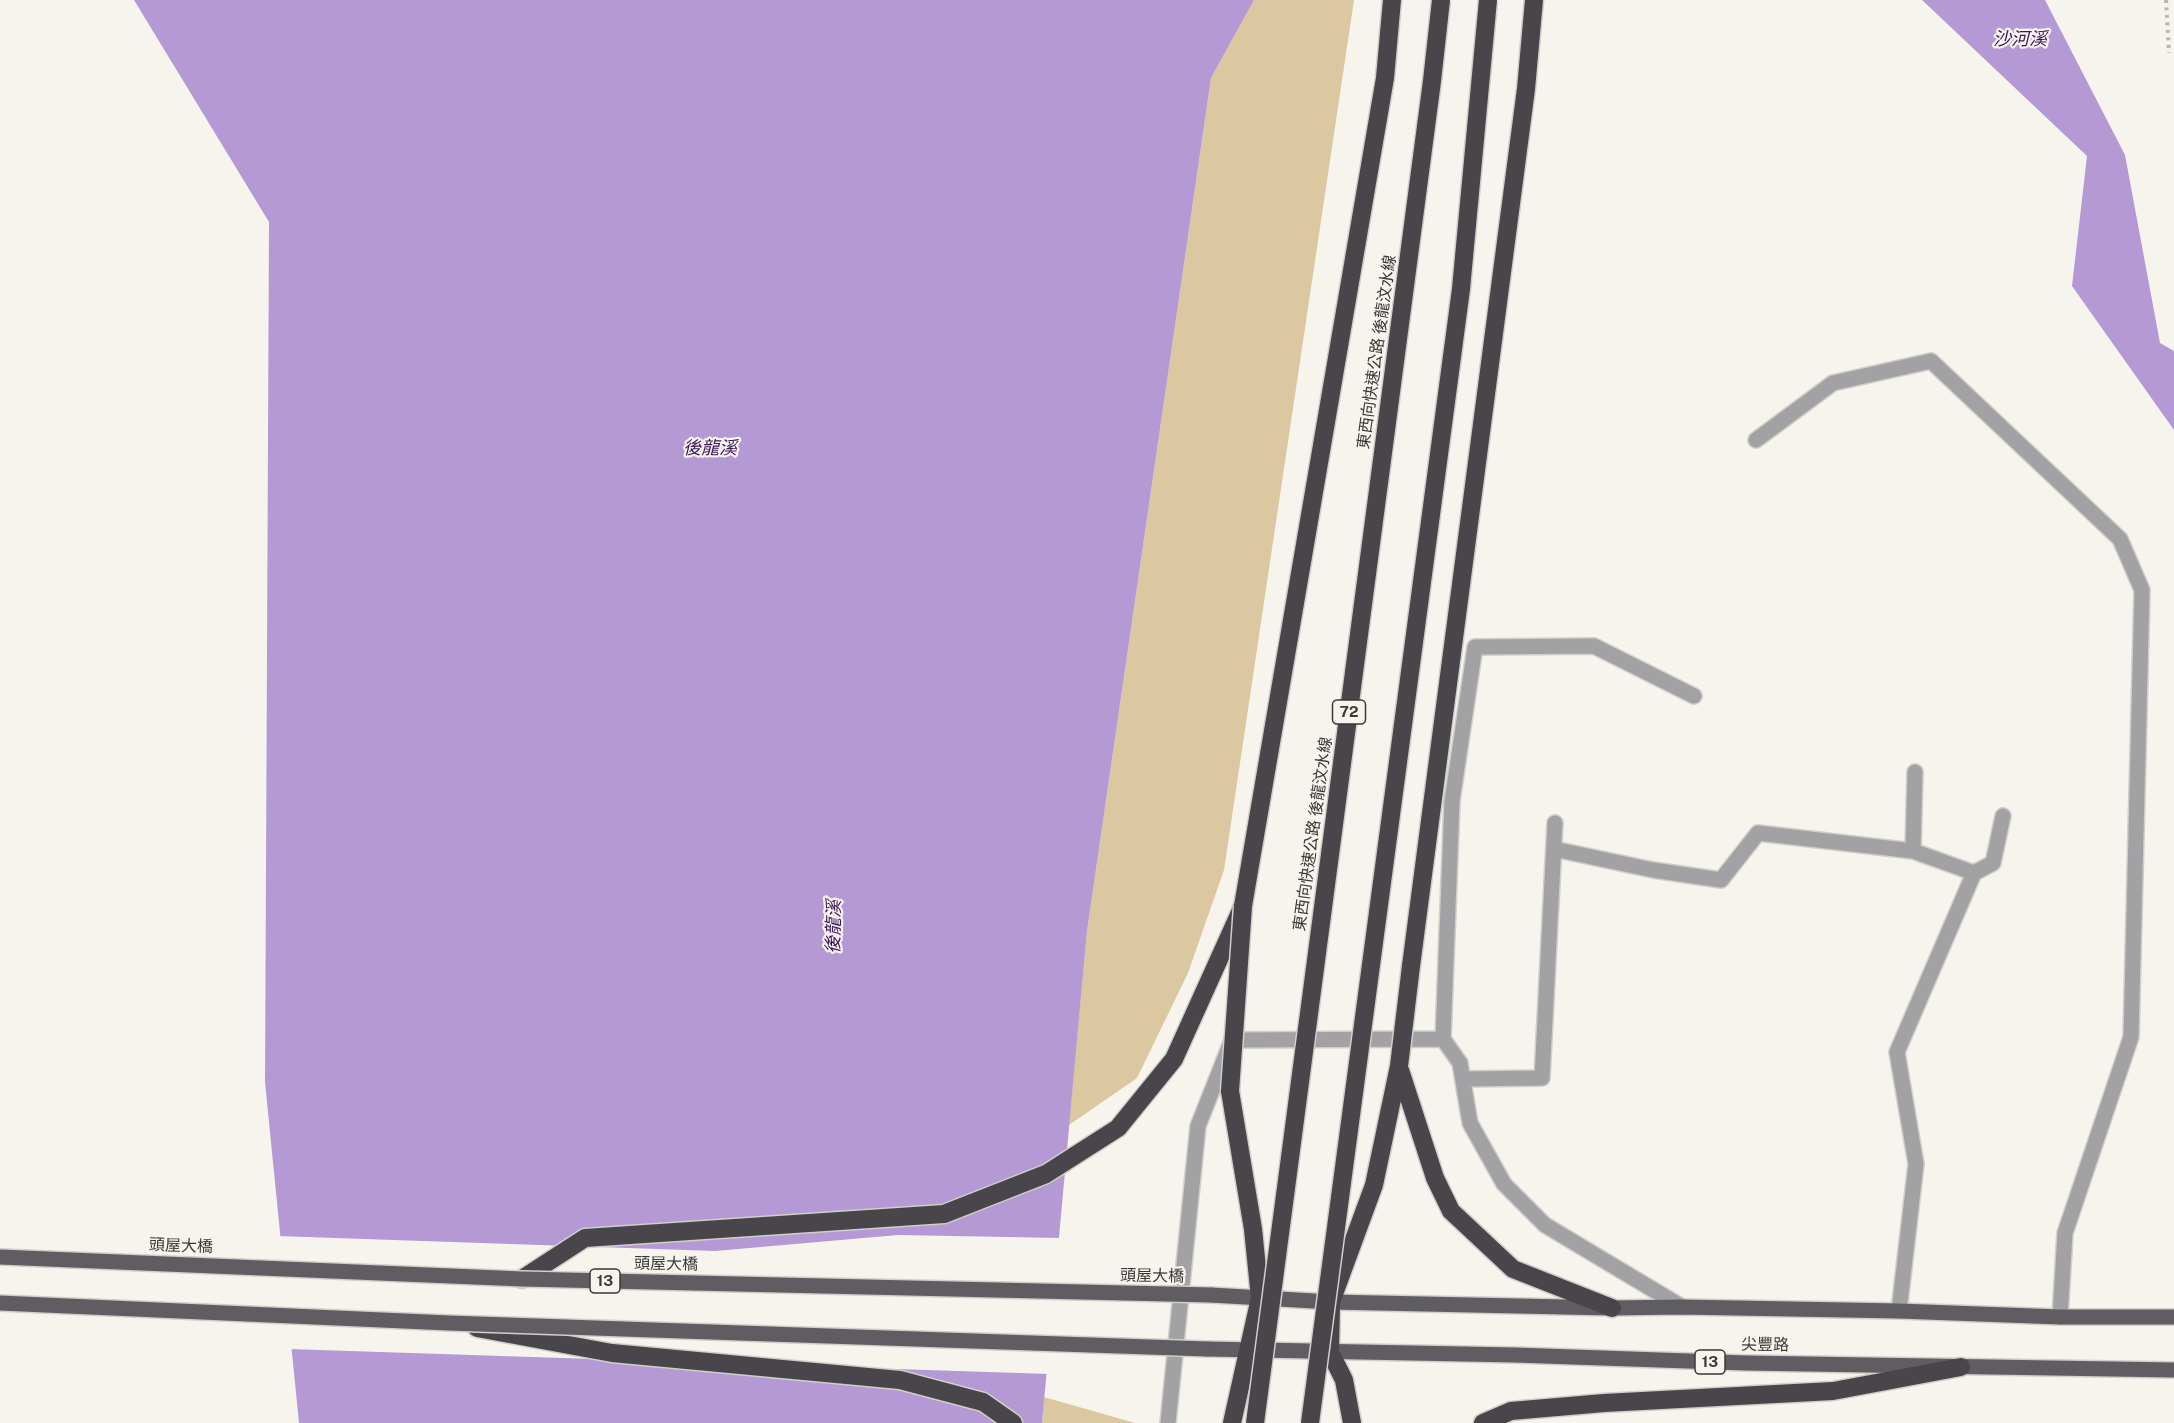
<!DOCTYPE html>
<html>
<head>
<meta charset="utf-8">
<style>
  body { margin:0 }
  canvas { display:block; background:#f7f4ee }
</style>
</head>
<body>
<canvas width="2174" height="1423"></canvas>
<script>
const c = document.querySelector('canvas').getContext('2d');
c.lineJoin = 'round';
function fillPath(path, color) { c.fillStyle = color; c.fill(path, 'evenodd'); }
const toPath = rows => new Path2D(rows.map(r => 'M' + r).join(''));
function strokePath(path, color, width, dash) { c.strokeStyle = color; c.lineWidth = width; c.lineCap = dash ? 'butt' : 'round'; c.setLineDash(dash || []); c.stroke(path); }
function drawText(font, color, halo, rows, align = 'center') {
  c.font = font + ' "Public Sans","Noto Sans TC",sans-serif'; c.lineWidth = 4.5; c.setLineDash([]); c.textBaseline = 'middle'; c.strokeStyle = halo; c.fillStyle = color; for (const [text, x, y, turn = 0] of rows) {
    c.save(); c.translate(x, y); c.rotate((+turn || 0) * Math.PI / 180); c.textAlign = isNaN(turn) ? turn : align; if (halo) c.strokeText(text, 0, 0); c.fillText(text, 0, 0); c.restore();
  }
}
const green = toPath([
  [1254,0,1354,0,1224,870,1188,973,1137,1078,1069,1125,1087,931,1211,78],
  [1044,1397,1135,1423,1042,1423]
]);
const water = toPath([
  [134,0,1254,0,1211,78,1087,931,1042,1423,299,1423,265,1082,269,222],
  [1922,0,2045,0,2125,155,2160,343,2174,351,2174,430,2072,286,2087,156]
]);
const pier = toPath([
  [898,1235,1061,1238,1049,1374,289,1349,277,1236,715,1251]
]);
const path = toPath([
  [2166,0,2169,53]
]);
const lane = toPath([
  [1756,440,1833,383,1931,361,2120,539,2142,590,2131,1037,2065,1233,2060,1317],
  [1554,849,1653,870,1721,880,1758,833,1913,851],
  [1974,873,1993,863,2003,816],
  [1463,1079,1542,1078,1555,823],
  [1682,1307,1545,1225,1504,1184,1470,1123,1460,1063,1443,1039,1452,801,1475,647,1594,646,1694,696],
  [1899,1311,1916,1164,1897,1052,1974,873,1913,851,1915,772],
  [1168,1423,1198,1126,1232,1040,1443,1039]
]);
const primary = toPath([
  [1211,1295,1331,1302,1612,1308,1682,1307,1899,1311,2060,1317,2174,1317],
  [1207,1349,1515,1355,1746,1363,2174,1370]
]);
const highway = toPath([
  [1411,966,1526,89,1534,0],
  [1399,1067,1435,1178,1451,1211,1513,1269,1612,1308],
  [1230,1091,1253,1229,1260,1298,1232,1423],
  [522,1279,585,1238,944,1214,1046,1174,1118,1128,1174,1059,1243,906,1385,78,1392,0],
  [477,1328,612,1353,900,1380,983,1402,1013,1423],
  [1352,1423,1344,1380,1330,1352,1331,1302,1374,1185,1399,1066],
  [1483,1423,1511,1411,1604,1403,1833,1391,1961,1367]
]);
const primaryBridge = toPath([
  [0,1257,522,1279,1211,1295],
  [0,1303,449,1323,1207,1349]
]);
const highwayBridge = toPath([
  [1399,1066,1411,966],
  [1230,1091,1243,906],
  [1255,1423,1432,81,1441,0],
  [1310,1423,1461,289,1488,0]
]);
const shields = [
  [1349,712,33],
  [605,1281,30],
  [1710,1362,30]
];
const shieldNames = [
  ["72",1349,712],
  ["13",605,1281],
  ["13",1710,1362]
];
const streetNames = [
  ["東西向快速公路 後龍汶水線",1377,352,-82],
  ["東西向快速公路 後龍汶水線",1313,834,-82],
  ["頭屋大橋",181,1246,2],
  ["頭屋大橋",666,1264,1],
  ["頭屋大橋",1152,1276,1],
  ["尖豐路",1765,1345,1]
];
const waterNames = [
  ["沙河溪",2020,39],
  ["後龍溪",710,448],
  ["後龍溪",834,927,-89]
];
fillPath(green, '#dbc7a0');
fillPath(water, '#b499d4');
fillPath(pier, '#f7f4ee');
strokePath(lane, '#d1cfc9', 18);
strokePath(primary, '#d1cfc9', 18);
strokePath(highway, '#d1cfc9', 21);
strokePath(path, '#b8b6b1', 4, [3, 4.5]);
strokePath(lane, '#a2a1a4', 15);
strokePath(primary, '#5f5d62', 15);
strokePath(highway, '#48464b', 18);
strokePath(primaryBridge, '#d1cfc9', 18, []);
strokePath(highwayBridge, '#d1cfc9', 21, []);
strokePath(primaryBridge, '#5f5d62', 15);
strokePath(highwayBridge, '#48464b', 18);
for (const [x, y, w] of shields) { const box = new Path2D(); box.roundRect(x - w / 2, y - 12, w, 24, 4.5); c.fillStyle = '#f7f4ee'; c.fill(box); strokePath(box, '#3a3937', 1.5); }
drawText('bold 15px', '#3a3937', null, shieldNames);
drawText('16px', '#3a3937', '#f7f4ee', streetNames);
drawText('italic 18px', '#3b165b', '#f7f4ee', waterNames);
</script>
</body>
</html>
